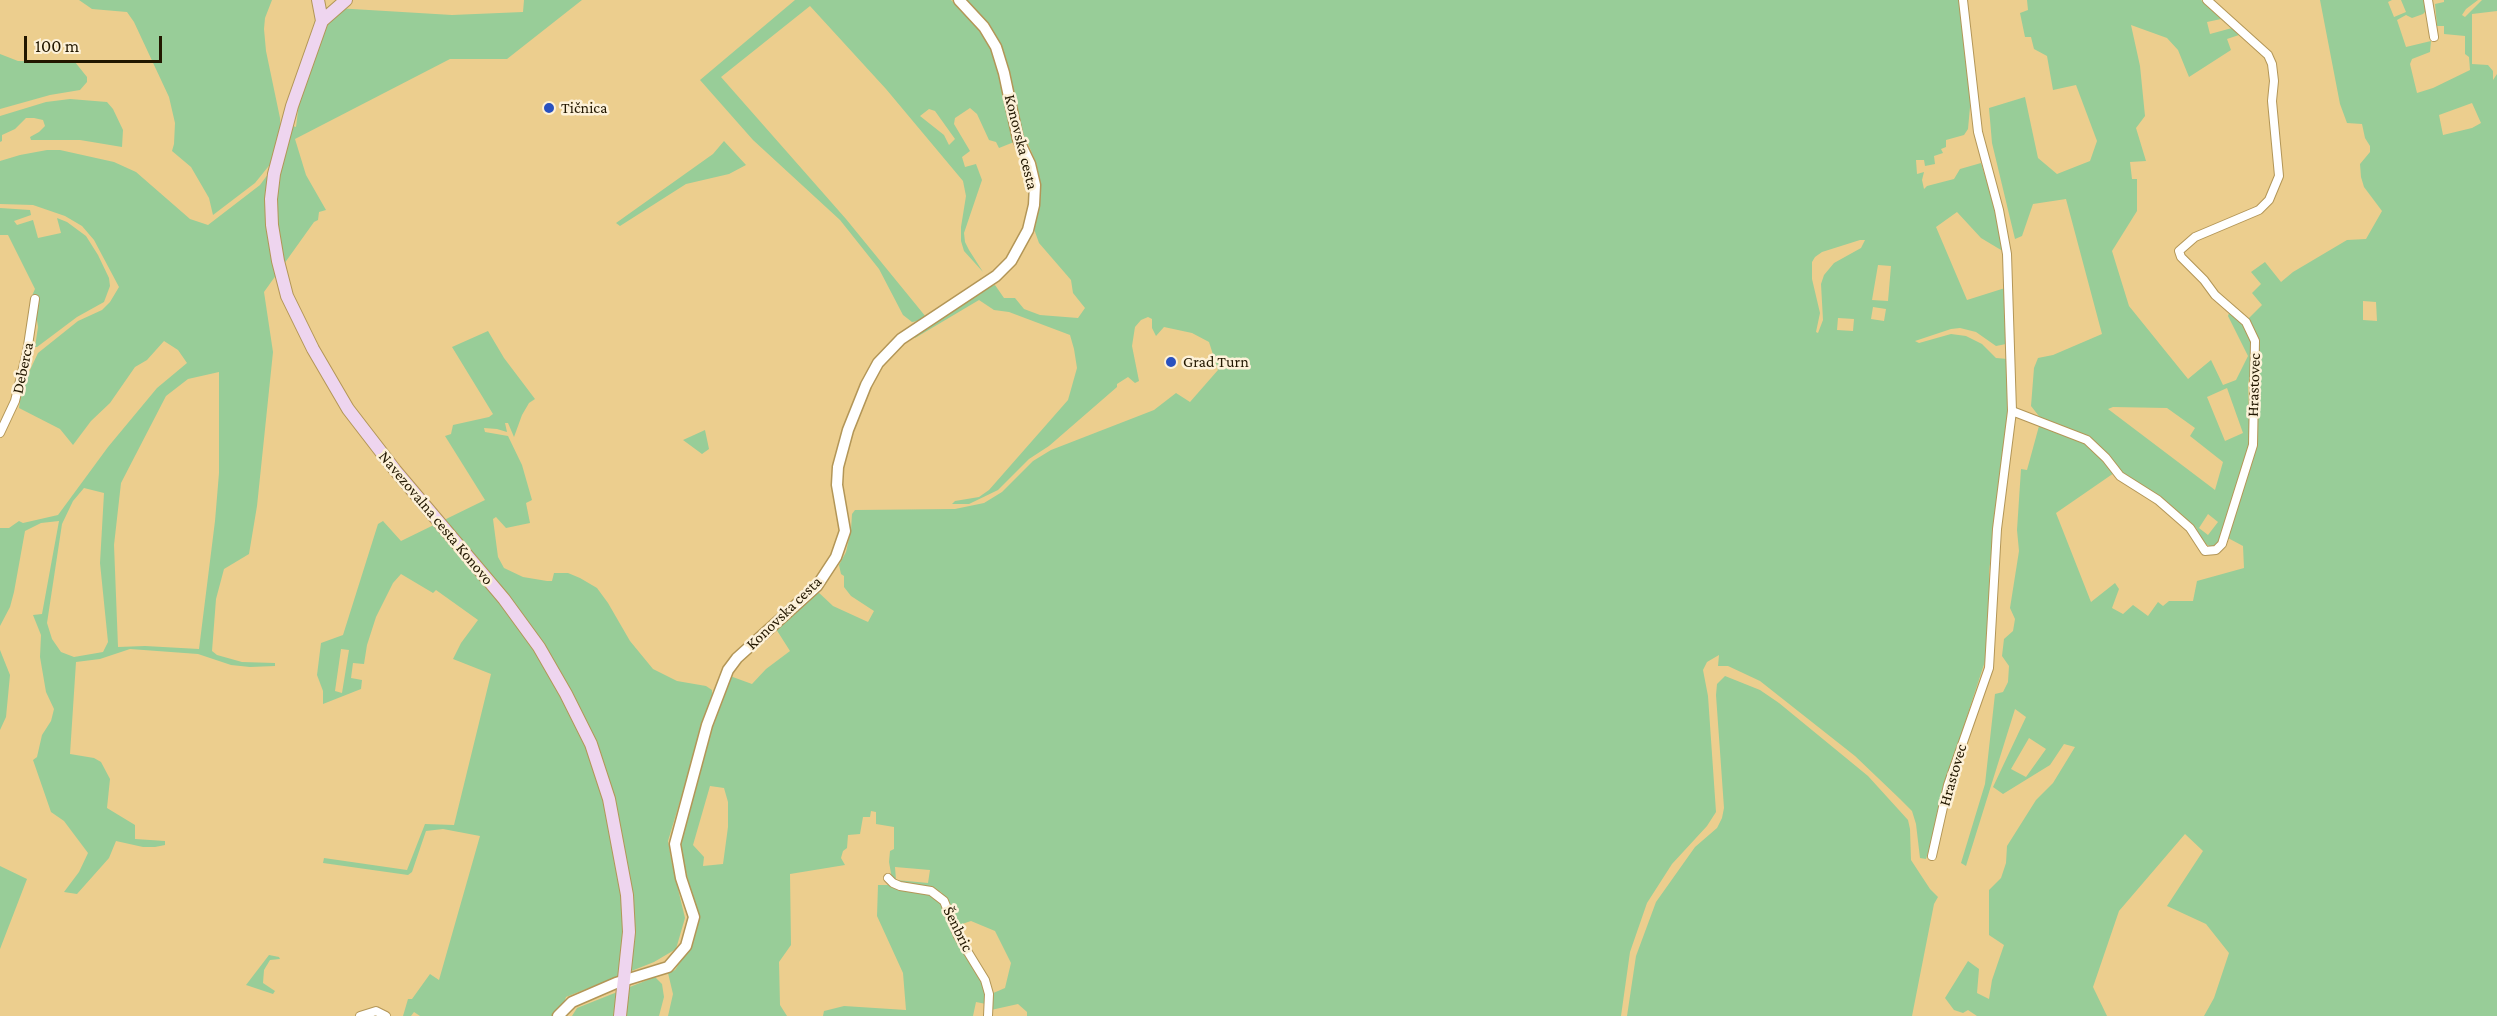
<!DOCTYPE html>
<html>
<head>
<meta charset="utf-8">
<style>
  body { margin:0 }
  #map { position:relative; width:2497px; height:1016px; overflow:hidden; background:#ecce8e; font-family:"Crimson Pro",serif }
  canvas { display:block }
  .scale { position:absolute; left:24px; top:36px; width:138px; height:27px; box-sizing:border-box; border:3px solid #221700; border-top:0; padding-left:8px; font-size:18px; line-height:21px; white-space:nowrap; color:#221700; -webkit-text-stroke:4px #fdf1d8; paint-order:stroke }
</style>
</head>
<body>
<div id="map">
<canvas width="2497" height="1016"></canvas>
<div class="scale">100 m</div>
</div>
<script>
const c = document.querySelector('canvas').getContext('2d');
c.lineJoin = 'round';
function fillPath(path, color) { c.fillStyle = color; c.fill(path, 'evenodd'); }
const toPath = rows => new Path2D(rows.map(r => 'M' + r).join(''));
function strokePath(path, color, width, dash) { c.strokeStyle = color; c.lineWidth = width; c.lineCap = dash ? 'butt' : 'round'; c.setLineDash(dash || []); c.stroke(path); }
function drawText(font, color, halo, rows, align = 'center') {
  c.font = font + ' "Crimson Pro",serif'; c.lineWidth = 5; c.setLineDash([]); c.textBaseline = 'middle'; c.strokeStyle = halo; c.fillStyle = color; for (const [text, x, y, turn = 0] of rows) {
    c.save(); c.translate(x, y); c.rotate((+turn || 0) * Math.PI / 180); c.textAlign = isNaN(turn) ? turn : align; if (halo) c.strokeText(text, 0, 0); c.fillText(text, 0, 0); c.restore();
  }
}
const green = toPath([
  [79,0,272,0,265,18,264,29,266,51,280,118,281,133,272,162,255,183,213,215,209,198,191,167,172,151,174,144,175,123,169,97,134,22,127,12,92,9],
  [524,0,582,0,507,59,450,59,295,139,306,175,326,210,319,212,318,220,314,222,264,292,273,352,257,506,249,554,224,569,216,599,212,651,217,655,242,662,275,663,275,666,250,667,231,665,198,654,130,649,100,659,76,662,70,754,94,758,101,762,110,779,107,808,135,825,135,839,165,841,165,845,155,847,143,847,116,841,109,858,77,894,64,892,79,872,88,853,64,821,51,812,33,760,37,757,42,735,51,721,54,709,46,692,40,657,41,635,33,615,42,614,59,521,41,523,25,531,14,592,10,607,0,626,0,528,9,528,19,521,23,523,58,515,108,447,157,388,187,363,178,350,164,341,147,360,135,367,110,403,91,421,73,445,60,429,19,408,22,387,38,353,78,321,102,310,110,302,119,287,94,240,82,226,65,216,33,205,0,204,0,161,20,155,47,150,60,150,114,162,136,172,190,219,208,225,260,185,274,166,284,123,296,127,305,55,319,7,452,15,523,12],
  [219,372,219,473,215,521,199,649,145,646,118,647,114,545,121,483,166,396,188,379],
  [84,488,104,493,100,563,108,642,103,652,74,657,61,652,52,639,47,623,62,524,73,501],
  [795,0,951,0,981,30,989,41,995,58,1014,142,999,148,996,142,989,140,977,114,970,108,955,118,954,124,970,151,962,157,965,167,976,164,982,180,964,233,965,242,969,250,983,272,964,251,961,241,961,227,966,196,963,181,886,89,810,6,721,77,846,219,926,317,918,321,912,322,903,315,879,269,840,220,753,140,700,80],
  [929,109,935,111,955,139,949,145,944,135,920,116],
  [961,0,1960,0,1971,96,1968,129,1964,135,1946,140,1946,147,1941,149,1943,153,1934,156,1935,164,1925,166,1924,160,1916,160,1917,174,1924,172,1922,180,1924,189,1927,186,1954,179,1960,169,1981,163,2000,224,2004,249,2001,250,1981,238,1957,212,1936,227,1967,300,2005,288,2006,344,1996,346,1976,332,1960,328,1951,329,1915,341,1919,343,1951,334,1966,336,1982,344,1996,358,2008,359,2008,412,1989,572,1990,646,1942,793,1935,831,1926,859,1920,858,1916,824,1912,811,1900,799,1855,756,1760,681,1728,666,1718,666,1719,655,1707,662,1703,670,1708,696,1716,812,1707,826,1672,864,1647,903,1630,952,1621,1016,1027,1016,1027,1012,1018,1004,991,1010,991,994,1005,988,1011,963,995,931,971,921,956,926,946,900,941,892,892,879,889,862,890,851,894,849,894,827,876,824,876,812,871,811,870,817,863,817,860,834,848,835,847,848,843,851,841,858,845,865,790,874,791,945,779,962,780,1005,787,1016,668,1016,673,994,668,973,675,970,691,945,699,919,684,865,670,843,722,694,730,676,752,684,766,669,790,651,776,629,816,590,833,606,868,622,874,611,851,596,844,587,844,576,841,574,839,565,846,552,851,530,852,514,855,510,955,509,984,503,1002,492,1033,461,1051,450,1154,410,1176,393,1190,402,1218,370,1209,342,1192,333,1164,327,1156,336,1152,328,1152,319,1148,317,1141,320,1135,327,1132,346,1139,381,1135,383,1128,377,1117,384,1117,387,1049,446,1029,459,998,490,969,504,952,504,955,501,979,497,989,490,1068,400,1077,368,1074,349,1070,335,1009,312,994,310,979,300,915,338,913,334,987,287,995,285,1004,298,1015,298,1024,309,1040,315,1078,318,1085,308,1073,293,1071,280,1039,243,1034,229,1038,209,1037,165,1026,139,1018,128,999,46,991,29],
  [1860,240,1865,240,1861,248,1834,263,1824,275,1821,284,1823,320,1818,333,1816,332,1820,313,1812,279,1812,262,1815,257,1822,252],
  [1878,265,1891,266,1888,301,1872,300],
  [1873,307,1886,309,1884,321,1871,319],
  [1838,318,1854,319,1853,331,1837,330],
  [710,786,724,788,728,802,728,827,723,864,703,866,704,857,693,845],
  [895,867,930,870,928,883,896,880],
  [2027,0,2201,0,2221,19,2207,22,2210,34,2232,28,2239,35,2227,39,2231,50,2189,77,2178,50,2167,38,2131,25,2140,66,2145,116,2136,128,2146,161,2130,162,2132,179,2137,179,2137,211,2112,251,2129,306,2188,379,2211,360,2223,385,2236,380,2248,356,2228,316,2230,310,2241,320,2251,336,2254,359,2248,384,2250,442,2223,533,2217,544,2211,547,2204,543,2196,528,2173,509,2120,473,2095,442,2042,420,2031,406,2034,368,2038,358,2053,355,2102,334,2066,199,2033,204,2022,236,2015,239,1992,143,1989,108,2025,97,2038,158,2057,174,2090,161,2097,141,2076,85,2053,90,2047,56,2034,49,2031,37,2025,37,2020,13,2028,10],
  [2227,388,2243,433,2225,441,2207,397],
  [2113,407,2167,408,2195,428,2190,436,2223,462,2215,490,2108,409],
  [2208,514,2218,522,2208,535,2199,528],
  [2320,0,2392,0,2388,2,2394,17,2406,12,2401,0,2427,0,2429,8,2423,14,2412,18,2406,15,2397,20,2406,47,2431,41,2430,52,2412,59,2410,64,2417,93,2433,88,2470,70,2469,57,2465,54,2465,36,2444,34,2444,26,2437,26,2435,4,2444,2,2444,0,2478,0,2466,9,2462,15,2465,17,2482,0,2497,0,2497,11,2472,14,2472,64,2488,65,2493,71,2493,80,2497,74,2497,1016,2204,1016,2214,998,2229,953,2206,924,2167,906,2203,851,2185,834,2119,911,2093,987,2107,1016,1977,1016,1968,1010,1963,1013,1954,1010,1945,998,1968,961,1979,969,1977,993,1989,999,1992,980,2004,945,1989,935,1989,890,2001,878,2006,863,2007,846,2036,800,2053,783,2075,747,2064,744,2050,765,2003,794,1993,787,2026,717,2015,709,1966,866,1961,863,1985,784,1995,694,2003,692,2008,682,2009,666,2002,656,2004,639,2013,631,2015,619,2010,608,2019,551,2017,530,2021,469,2027,470,2039,426,2086,444,2099,453,2114,473,2056,513,2091,602,2115,583,2119,589,2112,608,2123,614,2133,605,2148,616,2158,602,2163,606,2169,601,2193,601,2197,581,2244,568,2243,546,2228,538,2237,502,2251,467,2255,442,2256,374,2259,347,2254,330,2247,320,2262,305,2252,293,2261,284,2251,272,2265,262,2281,282,2293,272,2347,240,2366,239,2382,211,2364,187,2361,177,2360,164,2370,152,2370,146,2365,138,2362,124,2347,123,2340,104],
  [2472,103,2481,123,2472,128,2443,135,2439,115],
  [2363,301,2376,302,2377,321,2363,320],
  [2029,738,2046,749,2026,777,2011,769],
  [0,54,18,61,75,62,87,77,87,82,80,90,50,95,0,109],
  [70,99,107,102,113,109,123,130,122,147,80,140,31,140,30,137,39,132,45,126,43,120,34,118,26,118,15,129,2,135,2,141,0,142,0,116,46,102],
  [724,141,746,165,729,174,686,184,620,226,616,223,713,154],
  [0,208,30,210,31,215,14,221,17,225,33,220,38,238,61,233,57,218,67,222,86,236,98,255,109,278,110,286,104,302,77,317,37,347,35,347,38,327,35,307,31,298,35,289,8,235,0,235],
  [488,331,504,358,535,399,529,403,522,415,514,437,508,423,505,423,507,432,497,429,484,428,485,432,508,436,522,465,532,500,526,503,530,523,506,528,496,517,493,519,498,557,504,568,523,577,547,581,552,581,554,573,568,573,580,578,597,588,608,603,630,641,653,669,677,681,706,686,712,690,712,695,668,841,672,864,685,918,676,949,654,962,566,997,560,1016,420,1016,414,1012,411,1016,403,1016,408,999,412,999,430,974,439,980,480,836,443,829,426,831,412,872,408,875,323,863,324,858,407,870,425,824,454,825,491,674,453,659,461,643,478,620,436,590,433,593,401,574,393,583,376,617,367,645,364,664,353,663,351,678,362,680,361,689,323,704,323,691,317,675,321,643,343,635,378,524,383,521,401,541,485,500,445,436,451,434,453,425,489,417,493,414,452,347],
  [341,649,349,650,342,693,335,691],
  [705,430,709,449,702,454,683,440],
  [0,650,10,675,6,717,0,730],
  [1725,676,1760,690,1779,703,1868,776,1908,820,1910,829,1911,860,1930,889,1938,897,1934,904,1912,1016,1627,1016,1636,956,1656,902,1695,847,1717,828,1722,818,1724,808,1716,695,1717,684],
  [0,866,27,879,0,949],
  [878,885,888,885,897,889,935,895,939,899,983,983,986,1004,976,1002,973,1016,823,1016,824,1011,844,1006,906,1010,903,973,877,916],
  [269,955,279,957,280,959,270,960,264,970,263,983,275,991,273,994,246,985],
  [655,977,662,984,664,997,659,1016,572,1016,577,1008]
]);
const minor = toPath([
  [2428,0,2434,37],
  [2012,411,2087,440,2106,458,2120,476,2158,500,2190,528,2205,551,2216,550,2222,544,2253,445,2255,341,2246,322,2215,295,2204,280,2181,257,2179,251,2195,237,2259,210,2269,200,2279,176,2272,101,2274,81,2272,64,2268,55,2207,0],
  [0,433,15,401,27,352,35,299],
  [1932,856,1948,785,1989,668,1997,529,2012,411,2007,254,1999,210,1978,132,1963,0],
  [888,878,893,883,900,886,931,891,944,901,958,936,985,980,989,994,988,1016],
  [360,1016,376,1011,386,1016]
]);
const tertiary = toPath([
  [558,1016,572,1002,616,983,668,967,686,946,694,917,681,878,675,844,707,725,728,670,737,658,817,586,836,557,845,531,837,485,838,467,848,430,866,385,878,363,901,339,996,276,1011,261,1028,230,1034,205,1035,185,1030,164,1018,139,1004,73,996,47,984,27,959,0]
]);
const secondary = toPath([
  [318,0,322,21,292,106,274,174,271,199,272,225,278,261,287,296,313,349,348,409,395,470,504,599,539,647,566,694,591,744,609,799,627,895,629,932,620,1016],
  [322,21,346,0]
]);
const markers = [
  [549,108,6,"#2951bf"],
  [1171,362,6,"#2951bf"]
];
const poiNames = [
  ["Tičnica",561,108],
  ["Grad Turn",1183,362]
];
const streetNames = [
  ["Konovska cesta",1021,142,76],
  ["Deberca",23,368,-78],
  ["Hrastovec",2254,385,-88],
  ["Navezovalna cesta Konovo",436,518,50],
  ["Konovska cesta",784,613,-44],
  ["Hrastovec",1953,775,-74],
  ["Šenbric",958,929,64]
];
fillPath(green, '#98cd98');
strokePath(minor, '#b39657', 10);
strokePath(tertiary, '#b39657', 13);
strokePath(secondary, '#b39657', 14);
strokePath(minor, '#fff', 8);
strokePath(tertiary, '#fff', 10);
strokePath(secondary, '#eed5ef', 12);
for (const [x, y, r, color] of markers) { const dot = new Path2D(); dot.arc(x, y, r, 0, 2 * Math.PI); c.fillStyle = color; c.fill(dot); strokePath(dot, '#fdf1d8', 2); }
drawText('16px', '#221700', '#fdf1d8', poiNames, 'left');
drawText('16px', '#221700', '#fdf1d8', streetNames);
</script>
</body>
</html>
